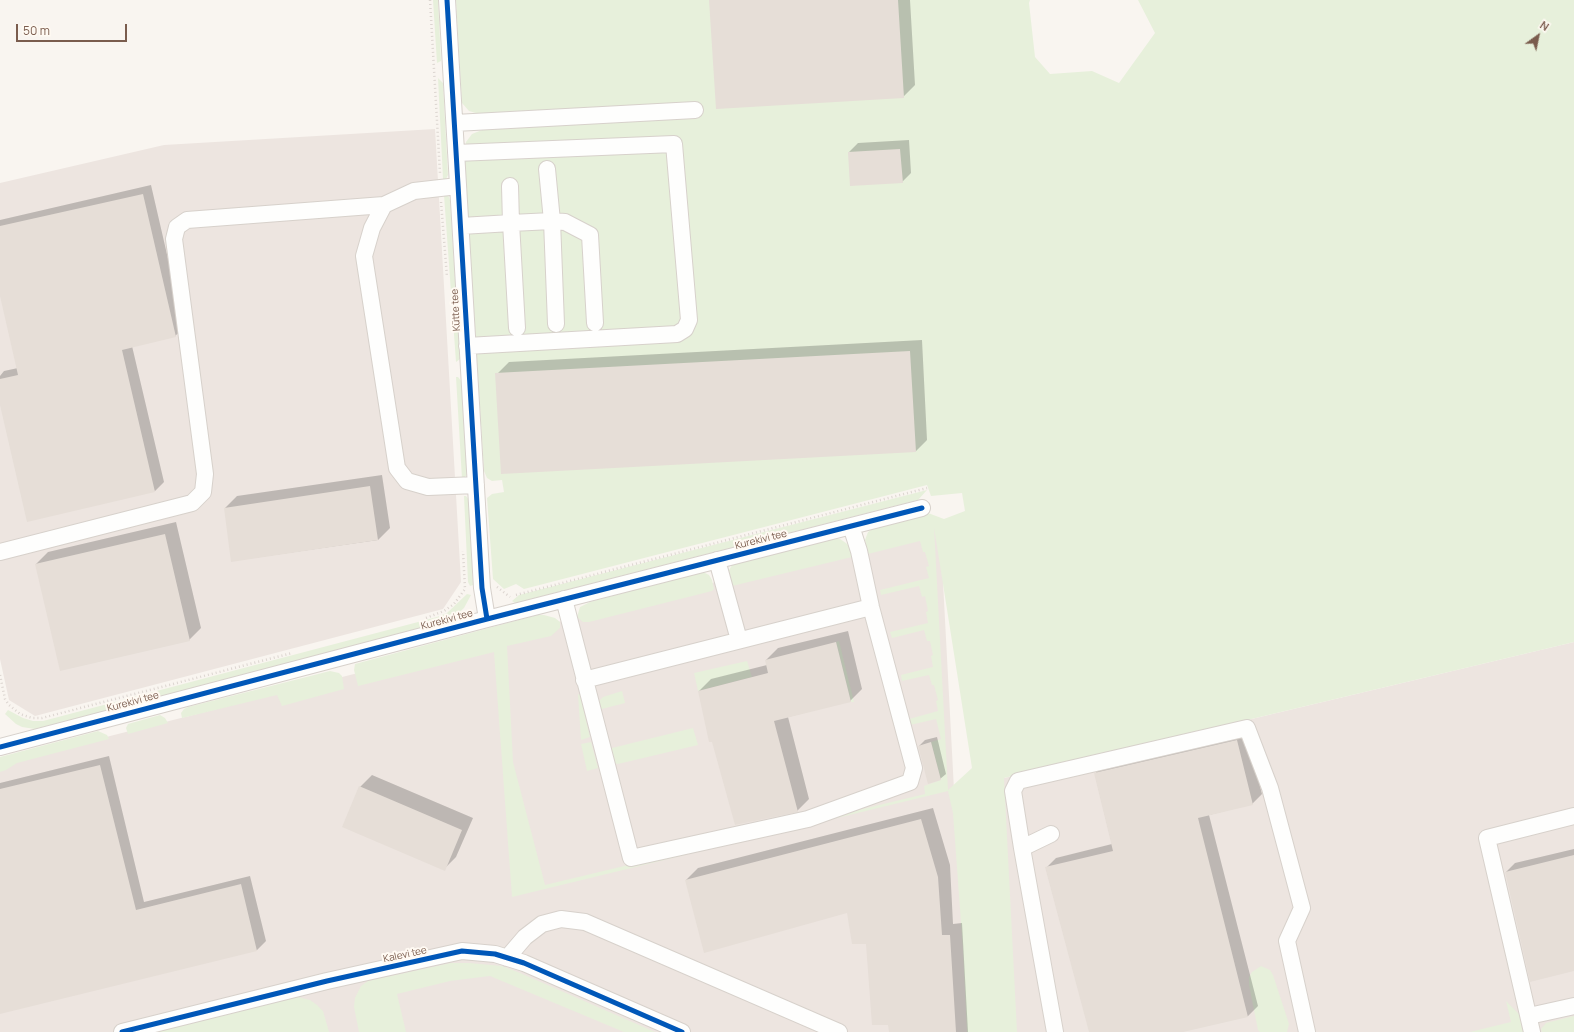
<!DOCTYPE html>
<html>
<head>
<meta charset="utf-8">
<style>
  body { margin:0 }
  #map { position:relative; width:1574px; height:1032px; overflow:hidden; background:#f9f5f0; font-family:Manrope,sans-serif }
  canvas { display:block }
  .north { position:absolute; left:1518px; top:16px; width:40px; height:40px; -webkit-text-stroke:3px #fffaf3; paint-order:stroke; rotate:33deg; font-size:11px; font-weight:700; line-height:16px; text-align:center; color:#7a5c4d }
  .north::after { content:''; display:block; margin:auto; width:14px; height:18px; background:#7a5c4d; clip-path:polygon(50% 0,100% 100%,50% 72%,0 100%) }
  .scale { position:absolute; left:16px; top:24px; width:111px; height:18px; box-sizing:border-box; border:2px solid #7a5c4d; border-top:0; padding-left:5px; font-size:12px; line-height:14px; white-space:nowrap; color:#7a5c4d; -webkit-text-stroke:3px #fffaf3; paint-order:stroke }
</style>
</head>
<body>
<div id="map">
<canvas width="1574" height="1032"></canvas>
<div class="north">N</div>
<div class="scale">50 m</div>
</div>
<script>
const c = document.querySelector('canvas').getContext('2d');
c.lineJoin = 'round';
function fillPath(path, color) { c.fillStyle = color; c.fill(path, 'evenodd'); }
const toPath = rows => new Path2D(rows.map(r => 'M' + r).join(''));
function strokePath(path, color, width, dash) { c.strokeStyle = color; c.lineWidth = width; c.lineCap = dash ? 'butt' : 'round'; c.setLineDash(dash || []); c.stroke(path); }
function drawText(font, color, halo, rows, align = 'center') {
  c.font = font + ' Manrope,sans-serif'; c.lineWidth = 4; c.setLineDash([]); c.textBaseline = 'middle'; c.strokeStyle = halo; c.fillStyle = color; for (const [text, x, y, turn = 0] of rows) {
    c.save(); c.translate(x, y); c.rotate((+turn || 0) * Math.PI / 180); c.textAlign = isNaN(turn) ? turn : align; if (halo) c.strokeText(text, 0, 0); c.fillText(text, 0, 0); c.restore();
  }
}
const industrial = toPath([
  [435,129,461,582,443,609,35,716,9,700,0,659,0,183,164,145],
  [940,525,954,790,1574,642,1574,1032,0,1032,0,764]
]);
const green = toPath([
  [433,0,438,0,441,61,437,63],
  [456,0,1030,0,1029,3,1035,57,1050,74,1092,71,1119,83,1155,33,1138,0,1574,0,1574,642,1004,778,1017,1032,967,1032,963,950,953,813,948,791,512,897,494,652,358,686,354,670,355,664,537,615,544,615,555,618,560,622,560,628,551,636,507,646,513,762,545,885,925,794,924,786,941,780,931,742,941,739,936,719,910,725,909,719,938,711,936,701,938,700,934,685,932,685,929,675,902,681,901,675,933,667,931,656,933,655,930,641,927,641,924,630,892,638,890,632,928,623,926,612,928,611,925,596,922,597,919,586,881,595,880,590,929,578,926,567,929,566,925,552,923,552,920,541,868,554,865,540,868,532,875,527,928,513,944,519,965,511,962,493,931,496,927,485,524,589,516,584,504,589,493,579,487,498,492,494,504,492,502,480,492,481,487,478,484,471,464,152,466,142,472,134,482,130,697,117,479,114,469,111,462,103],
  [934,527,972,768,948,790],
  [438,78,443,83,448,175,446,179,443,179],
  [446,194,448,195,450,200,460,359,456,362,444,195],
  [456,377,458,377,462,382,467,471,466,476,462,479],
  [927,490,918,500,515,603,512,601,519,595],
  [464,496,466,496,469,500,473,585,470,586,468,582],
  [832,538,840,539,846,543,849,546,852,557,732,586,728,572,732,565],
  [700,572,705,573,709,575,712,580,714,589,712,591,589,622,583,622,577,617,580,607,590,602],
  [467,594,471,595,464,608,455,616,445,622,35,729,22,727,16,724,5,714,8,710,23,718,33,721,43,721,437,617,447,613],
  [839,641,854,702,851,702,836,642],
  [747,661,752,677,698,691,694,673],
  [330,671,339,673,342,676,344,689,282,706,277,695,182,718,181,713,184,709,188,707],
  [622,691,625,703,598,710,599,701,603,697],
  [578,694,580,695,590,737,581,740],
  [160,715,165,718,168,723,128,734,126,728,128,724],
  [693,728,698,745,618,764,614,763,608,749],
  [98,731,107,735,109,739,17,763,6,770,0,772,0,757],
  [591,742,598,768,587,771,581,744],
  [451,963,469,963,502,966,520,973,655,1032,624,1032,490,976,450,981,397,994,406,1032,359,1032,354,1007,355,998,361,986,368,981],
  [1261,966,1270,970,1273,975,1289,1024,1287,1032,1260,1032,1258,1030,1249,985,1249,977,1252,972],
  [298,997,310,1000,317,1005,323,1011,329,1032,152,1032],
  [1506,1001,1519,1014,1523,1027,1523,1032,1470,1032,1511,1022],
  [1574,1016,1574,1032,1542,1032,1541,1029,1546,1023]
]);
const shadow = toPath([
  [710,0,910,0,915,85,903,97],
  [909,140,911,173,902,182,849,152,858,143],
  [151,185,184,328,175,336,132,346,164,482,155,491,0,401,0,376,4,371,18,368,0,291,0,220],
  [922,340,927,440,915,452,497,374,509,362],
  [382,475,390,528,378,540,232,561,225,508,237,496],
  [176,522,201,628,189,640,36,564,48,552],
  [848,631,862,689,850,701,788,717,809,799,797,811,699,691,711,679,767,665,766,660,778,648],
  [1246,731,1262,794,1252,804,1209,815,1258,1006,1248,1016,1178,1032,1090,1032,1046,868,1056,858,1112,844,1095,774,1104,764],
  [937,737,946,774,940,779,919,746,925,740],
  [109,756,144,902,250,876,266,941,257,950,0,1013,0,783],
  [372,775,473,818,456,857,444,869,360,787],
  [933,808,950,865,953,924,962,923,968,1032,891,1032,867,943,848,912,686,880,698,868],
  [1574,849,1574,970,1506,872,1515,863]
]);
const building = toPath([
  [709,0,898,0,904,98,716,109],
  [900,149,903,183,850,186,848,152],
  [143,194,176,337,122,350,155,492,27,522,0,405,0,379,18,375,0,296,0,226],
  [910,351,916,452,501,474,495,373],
  [370,486,378,540,231,562,224,508],
  [165,534,190,641,60,671,35,564],
  [836,642,851,702,774,721,798,812,735,825,712,742,709,742,698,691,768,673,765,660],
  [1237,740,1253,805,1198,818,1248,1017,1183,1032,1089,1032,1045,867,1113,851,1094,773],
  [931,742,941,780,928,784,918,746],
  [100,765,136,910,241,884,257,951,0,1014,0,789],
  [359,786,462,830,445,871,342,827],
  [921,819,938,877,942,935,950,935,956,1032,889,1032,888,1025,872,1025,866,944,852,944,847,913,704,953,685,880],
  [1574,855,1574,971,1530,982,1505,872]
]);
const path = toPath([
  [430,0,440,173],
  [441,202,447,277],
  [497,587,510,597],
  [516,595,927,488],
  [426,618,444,611,454,604,465,589,463,551],
  [0,675,5,699,9,705,20,714,32,718,42,718,292,653]
]);
const minor = toPath([
  [447,0,482,588,487,619],
  [455,123,695,110],
  [456,153,674,144,689,320,685,329,677,334,467,346],
  [547,169,552,221,565,222,590,235,595,323],
  [510,186,511,223,552,221,556,324],
  [384,205,372,228,364,256,397,468,407,481,428,487,476,485],
  [461,226,511,223,517,328],
  [0,552,192,503,203,492,205,474,174,239,177,227,187,220,384,205,414,191,458,186],
  [717,560,739,640],
  [564,599,631,858,808,819,910,782,914,768,871,607,859,551,851,526],
  [584,680,871,607],
  [0,747,487,619,922,508],
  [1051,834,1022,848,1055,1032],
  [1022,848,1013,791,1018,781,1247,728,1270,788,1302,908,1287,941,1307,1032],
  [507,958,525,937,542,924,561,919,585,922,839,1032],
  [1529,1016,1574,1006],
  [122,1032,327,981,462,951,495,954,524,963,682,1032],
  [1532,1032,1487,838,1574,816]
]);
const cycleway = toPath([
  [447,0,482,588,487,619],
  [0,747,487,619,922,508],
  [122,1032,327,981,462,951,495,954,524,963,682,1032]
]);
const streetNames = [
  ["Kütte tee",456,310,-93],
  ["Kurekivi tee",761,540,-14],
  ["Kurekivi tee",447,620,-15],
  ["Kurekivi tee",133,702,-15],
  ["Kalevi tee",405,955,-12]
];
fillPath(industrial, '#ede5e0');
fillPath(green, '#e7f0db');
fillPath(shadow, '#0003');
fillPath(building, '#e6ded7');
strokePath(minor, '#d7d1cb', 18);
strokePath(path, '#dcd5d0', 2.5, [1, 3]);
strokePath(minor, '#fefefd', 16);
strokePath(cycleway, '#0057b8', 5);
drawText('10px', '#7a5c4d', '#fffaf3', streetNames);
</script>
</body>
</html>
